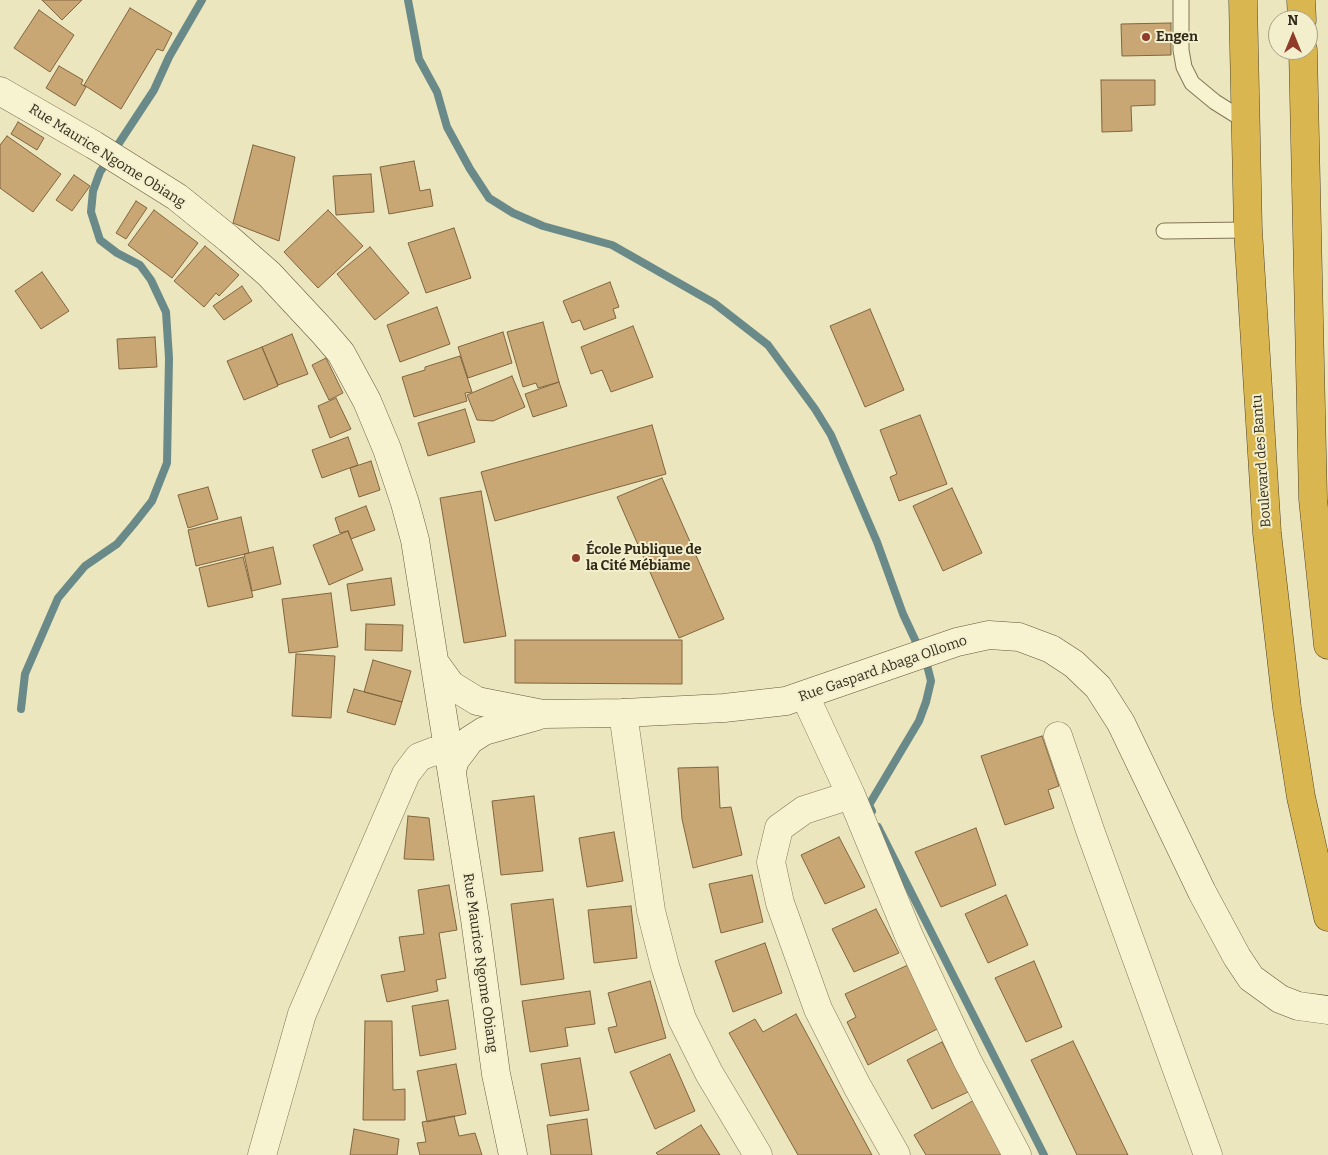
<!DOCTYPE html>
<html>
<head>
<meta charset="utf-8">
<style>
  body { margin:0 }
  #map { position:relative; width:1328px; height:1155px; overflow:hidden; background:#ebe6be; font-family:Bitter,serif }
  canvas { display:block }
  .north { position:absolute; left:1268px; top:10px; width:50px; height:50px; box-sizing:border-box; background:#f3efcd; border:1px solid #a6a186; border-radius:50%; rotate:0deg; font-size:14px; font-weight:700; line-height:20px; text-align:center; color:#322b1c }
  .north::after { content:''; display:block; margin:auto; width:18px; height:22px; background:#8f3c2a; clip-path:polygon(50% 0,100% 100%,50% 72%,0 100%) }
</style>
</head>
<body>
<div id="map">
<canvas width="1328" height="1155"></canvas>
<div class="north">N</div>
</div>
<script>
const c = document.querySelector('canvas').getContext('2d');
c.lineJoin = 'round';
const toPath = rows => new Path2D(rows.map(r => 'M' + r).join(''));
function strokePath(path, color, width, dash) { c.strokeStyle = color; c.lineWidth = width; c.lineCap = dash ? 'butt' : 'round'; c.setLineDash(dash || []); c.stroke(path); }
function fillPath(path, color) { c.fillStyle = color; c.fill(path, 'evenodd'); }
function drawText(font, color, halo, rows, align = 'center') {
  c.font = font + ' Bitter,serif'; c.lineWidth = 4; c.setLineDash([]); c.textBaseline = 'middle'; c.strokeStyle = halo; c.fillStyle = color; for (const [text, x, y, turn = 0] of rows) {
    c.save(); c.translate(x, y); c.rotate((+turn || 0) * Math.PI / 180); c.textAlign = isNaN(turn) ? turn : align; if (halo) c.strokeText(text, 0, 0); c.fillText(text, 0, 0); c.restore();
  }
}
const stream = toPath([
  [408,0,419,59,437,92,447,127,470,169,489,198,513,213,543,226,612,245,714,303,768,345,815,409,831,435,877,542,903,614,917,644],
  [21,709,25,674,58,598,85,566,117,544,133,525,152,501,167,463,169,358,166,312,151,280,140,265,117,253,100,240,91,212,93,191,100,172,154,90,169,57,202,0],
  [872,811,869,805,919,721,926,702,931,681,927,665],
  [878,827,1044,1155]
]);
const building = toPath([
  [42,0,82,0,62,20,42,0],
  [130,8,172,33,163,51,157,49,121,109,84,85,130,8],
  [39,10,74,35,50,72,14,48,39,10],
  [1171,23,1171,55,1122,56,1121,24,1171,23],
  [59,66,83,80,81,84,86,87,75,106,46,88,59,66],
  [1101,80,1155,80,1155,105,1131,106,1132,131,1102,132,1101,80],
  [18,122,44,138,37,150,11,134,18,122],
  [7,136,61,174,33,212,0,188,0,145,7,136],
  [253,145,295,157,279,241,233,223,253,145],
  [414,161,420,191,430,189,433,206,389,214,380,167,414,161],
  [371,174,374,212,336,215,333,176,371,174],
  [74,175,90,186,72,211,56,200,74,175],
  [136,201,147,208,126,239,116,233,136,201],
  [154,210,198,243,172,278,128,245,154,210],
  [328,210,363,246,318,288,284,252,328,210],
  [454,228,471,278,426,293,408,243,454,228],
  [205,246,239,275,219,296,216,293,204,307,174,281,205,246],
  [370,247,409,293,375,320,337,274,370,247],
  [42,272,69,311,41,329,15,291,42,272],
  [610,282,619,307,613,309,616,318,584,330,580,320,572,323,563,301,610,282],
  [242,286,252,301,224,320,213,306,242,286],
  [437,307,450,344,400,362,387,325,437,307],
  [870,309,904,390,865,407,830,326,870,309],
  [543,322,559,382,538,388,536,383,523,387,507,332,543,322],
  [633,326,653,377,611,392,602,370,591,374,581,347,633,326],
  [503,332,512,363,468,378,458,347,503,332],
  [292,334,308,374,278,385,262,347,292,334],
  [155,337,157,367,119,369,117,339,155,337],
  [262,347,278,386,244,400,227,361,262,347],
  [460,356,472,392,465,393,467,401,414,417,402,377,425,370,425,367,460,356],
  [326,358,343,393,329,400,312,365,326,358],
  [512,376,525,407,493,421,477,420,467,395,512,376],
  [559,382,567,406,533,417,525,394,559,382],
  [336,398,351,429,330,438,318,406,336,398],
  [465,409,475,442,428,456,418,423,465,409],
  [920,415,947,484,899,501,890,477,897,474,880,430,920,415],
  [652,425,666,474,495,521,481,472,652,425],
  [348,437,358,465,322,478,312,450,348,437],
  [371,461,380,490,359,497,350,468,371,461],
  [662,478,724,619,679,638,617,497,662,478],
  [208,487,218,519,188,528,178,495,208,487],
  [952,488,982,553,943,571,913,506,952,488],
  [481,491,506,636,464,643,440,498,481,491],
  [366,506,375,530,351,539,348,531,340,533,335,518,366,506],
  [241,517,249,553,196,566,188,530,241,517],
  [348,531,363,570,329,585,313,545,348,531],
  [273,547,281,584,252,591,244,554,273,547],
  [243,557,253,597,208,607,199,568,243,557],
  [391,578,395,605,351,611,347,584,391,578],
  [331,593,338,647,289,653,282,599,331,593],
  [366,624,403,625,402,651,365,650,366,624],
  [515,640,682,640,682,684,515,683,515,640],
  [296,654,335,656,331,718,292,716,296,654],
  [373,660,411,671,402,702,364,692,373,660],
  [354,689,402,702,395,725,347,712,354,689],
  [1042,736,1059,786,1048,790,1054,808,1005,825,981,756,1042,736],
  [718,767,720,808,731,807,742,855,693,868,682,819,678,768,718,767],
  [534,796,543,871,501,875,492,801,534,796],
  [408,816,429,818,434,860,404,859,408,816],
  [976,828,996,885,941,907,915,852,976,828],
  [614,832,623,881,587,887,579,838,614,832],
  [839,837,865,887,825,904,801,855,839,837],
  [752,875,763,922,721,933,709,884,752,875],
  [449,885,457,930,439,933,446,978,436,980,438,991,387,1002,381,975,405,971,399,937,424,934,418,890,449,885],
  [1006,895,1028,945,988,963,965,914,1006,895],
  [553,899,564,979,521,985,511,904,553,899],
  [631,906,637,958,594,963,588,910,631,906],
  [876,909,899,953,854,972,832,929,876,909],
  [765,943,782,993,733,1012,715,961,765,943],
  [1034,961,1062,1027,1026,1042,995,978,1034,961],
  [908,965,939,1028,868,1065,847,1022,856,1017,845,994,908,965],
  [650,981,666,1038,615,1053,608,1028,617,1026,608,993,650,981],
  [590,991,595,1024,565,1028,568,1046,530,1052,522,1001,590,991],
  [448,1000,456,1049,420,1056,412,1006,448,1000],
  [796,1014,872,1155,798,1155,729,1033,755,1019,763,1032,796,1014],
  [365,1021,392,1021,393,1090,405,1089,405,1120,363,1120,365,1021],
  [1073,1041,1128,1155,1077,1155,1031,1060,1073,1041],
  [942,1042,968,1092,932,1109,907,1060,942,1042],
  [670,1054,695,1111,655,1129,630,1072,670,1054],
  [580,1058,589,1110,550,1116,541,1064,580,1058],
  [456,1064,466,1114,427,1122,417,1071,456,1064],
  [974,1100,1007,1155,926,1155,914,1135,974,1100],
  [454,1116,459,1136,475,1133,482,1155,420,1155,417,1143,426,1142,422,1122,454,1116],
  [587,1119,592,1155,551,1155,547,1125,587,1119],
  [701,1125,720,1155,658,1155,656,1153,701,1125],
  [354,1129,399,1139,397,1155,350,1155,354,1129]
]);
const lane = toPath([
  [1181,0,1181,50,1184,67,1192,83,1215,102,1247,122],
  [1164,231,1248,230]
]);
const street = toPath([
  [805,696,851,795,909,936,967,1060,1017,1155],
  [623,713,651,911,665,966,682,1019,709,1073,758,1155],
  [1058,736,1091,833,1208,1155],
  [851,795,804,810,779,828,771,862,780,903,818,1009,857,1086,896,1155],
  [262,1155,302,1014,406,774,419,757,432,752,449,750]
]);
const secondary = toPath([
  [0,91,94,145,177,197,229,239,269,274,323,332,341,353,367,401,387,449,405,503,415,540,475,919,496,1074,513,1155],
  [435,663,451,685,477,701,543,714,623,713,724,708,786,701,957,642,989,635,1019,637,1051,649,1074,664,1098,687,1121,723,1202,892,1237,957,1251,978,1280,999,1298,1006,1328,1010],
  [452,770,455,760,470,740,484,731,537,716]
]);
const highway = toPath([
  [1243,0,1248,230,1267,533,1287,708,1301,797,1328,917],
  [1301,0,1302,20],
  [1303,50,1313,499,1328,645]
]);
const markers = [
  [1146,37,5,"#8f3c2a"],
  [576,558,5,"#8f3c2a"]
];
const poiNames = [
  ["Engen",1156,37],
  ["École Publique de",586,550],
  ["la Cité Mébiame",586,566]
];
const streetNames = [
  ["Rue Maurice Ngome Obiang",107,156,32],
  ["Boulevard des Bantu",1262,461,-94],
  ["Rue Gaspard Abaga Ollomo",883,669,-19],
  ["Rue Maurice Ngome Obiang",480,963,82]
];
strokePath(stream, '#698a88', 8);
fillPath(building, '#c8a775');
strokePath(building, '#81653e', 1);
strokePath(lane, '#827657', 17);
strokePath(street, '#827657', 29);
strokePath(secondary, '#64573b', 29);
strokePath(highway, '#50432c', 29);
strokePath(lane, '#f7f2d0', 15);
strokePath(street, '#f7f2d0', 28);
strokePath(secondary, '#f7f2d0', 28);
strokePath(highway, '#d9b650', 28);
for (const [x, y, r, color] of markers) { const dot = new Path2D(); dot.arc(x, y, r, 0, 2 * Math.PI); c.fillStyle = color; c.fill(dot); strokePath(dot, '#f3efcd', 2); }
drawText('bold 14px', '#322b1c', '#f3efcd', poiNames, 'left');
drawText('14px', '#322b1c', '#f3efcd', streetNames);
</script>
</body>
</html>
